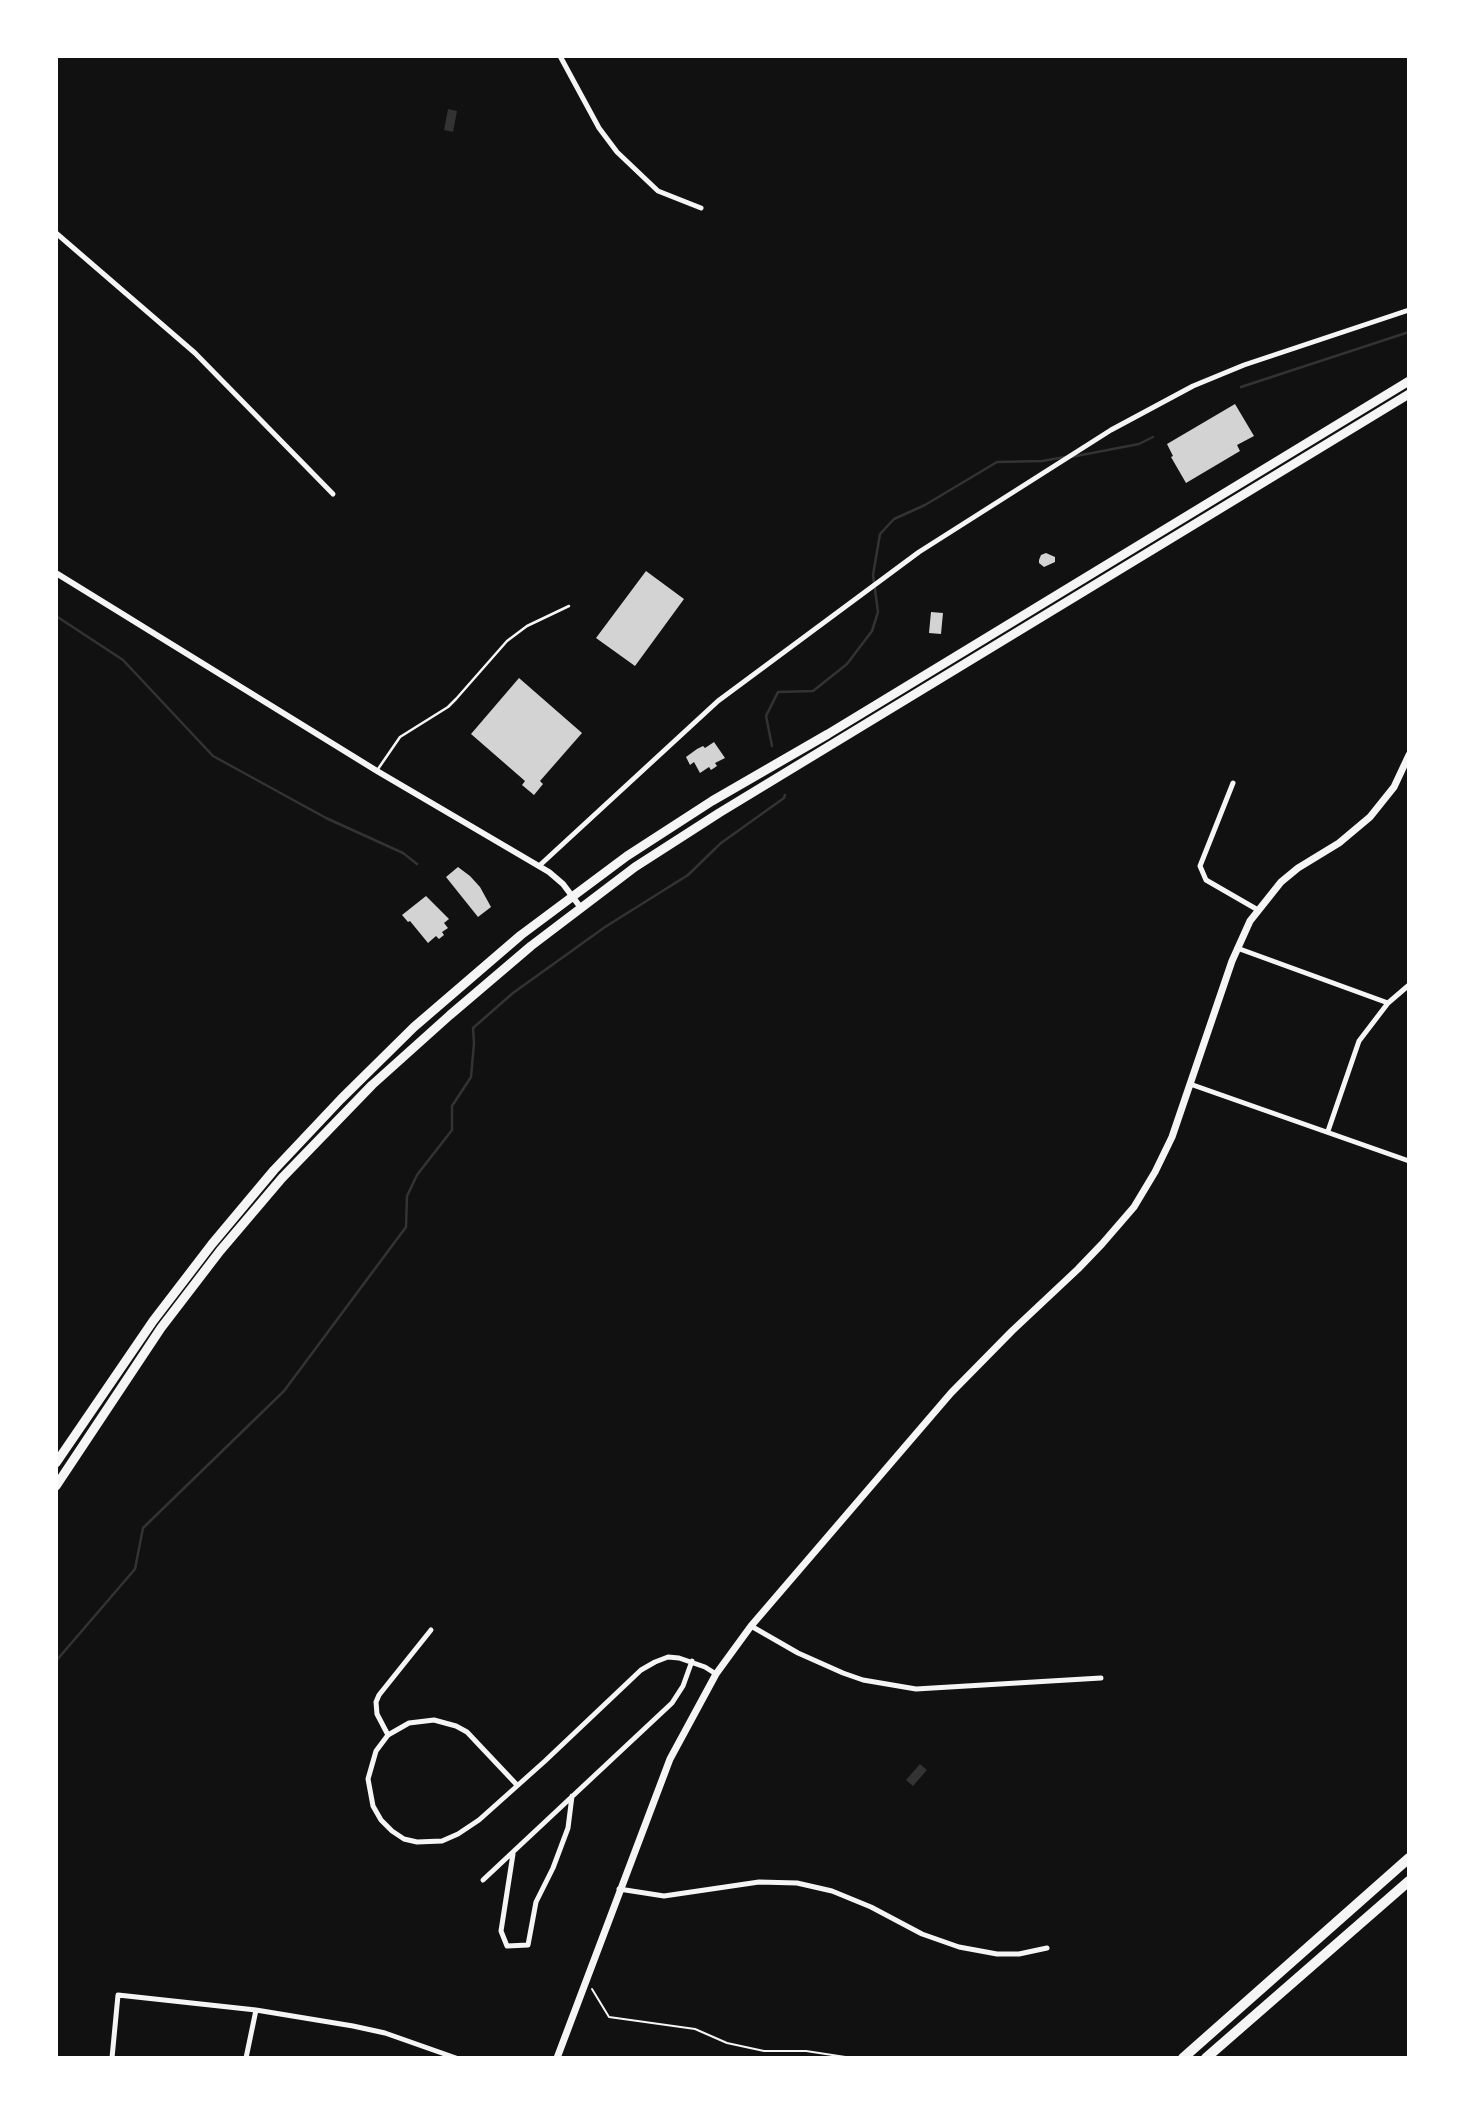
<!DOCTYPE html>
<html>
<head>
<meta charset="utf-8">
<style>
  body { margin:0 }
  #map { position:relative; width:1465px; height:2114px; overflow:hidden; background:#111; font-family:"Work Sans",sans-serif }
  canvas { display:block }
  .frame { position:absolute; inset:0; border:58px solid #fff; pointer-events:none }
</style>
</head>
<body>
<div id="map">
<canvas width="1465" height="2114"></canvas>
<div class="frame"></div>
</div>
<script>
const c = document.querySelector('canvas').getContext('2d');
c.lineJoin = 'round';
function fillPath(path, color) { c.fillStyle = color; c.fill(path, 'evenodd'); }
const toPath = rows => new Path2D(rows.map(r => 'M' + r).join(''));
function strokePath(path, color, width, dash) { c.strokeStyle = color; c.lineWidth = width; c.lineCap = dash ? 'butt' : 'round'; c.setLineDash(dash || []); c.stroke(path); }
const water = toPath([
  [448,109,457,111,453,132,444,130],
  [920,1764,927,1770,913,1786,906,1780]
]);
const stream = toPath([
  [1241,387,1409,332],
  [1071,457,1139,444,1153,437],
  [56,616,123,660,213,756,326,818,403,853,417,864],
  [772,746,766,716,778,692,813,691,847,664,872,631,878,612,873,575,880,534,894,519,925,505,997,462,1042,461,1065,457],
  [56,1661,135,1569,143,1528,284,1391,406,1227,407,1196,417,1175,452,1130,452,1106,471,1077,474,1043,473,1028,513,993,605,927,688,875,721,843,784,798,785,795]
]);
const building = toPath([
  [1235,404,1254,436,1237,445,1240,451,1186,483,1171,457,1173,456,1167,444],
  [1046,553,1055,557,1055,562,1044,567,1039,563,1039,560,1041,555],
  [646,571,684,599,635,666,596,638],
  [931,612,943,613,941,634,929,633],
  [519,678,582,733,540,781,543,784,534,795,522,785,525,781,471,734],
  [714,742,725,758,715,763,717,766,711,770,709,767,700,773,694,762,690,765,686,757,697,749,703,746,705,748],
  [458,867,470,876,480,887,491,907,478,917,446,877],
  [426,896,449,919,444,923,448,928,442,932,444,935,439,939,436,936,428,943,410,921,408,922,402,915]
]);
const path = toPath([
  [592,1989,609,2017,695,2029,727,2043,764,2051,806,2051,852,2058]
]);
const service = toPath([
  [378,769,400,737,448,707,456,699,507,641,527,626,569,606]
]);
const minor = toPath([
  [560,56,599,128,617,152,658,191,701,208],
  [56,233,195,353,333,494],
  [1233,783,1200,866,1206,880,1258,910],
  [539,866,718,701,919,552,1111,430,1193,386,1244,365,1409,310],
  [1237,948,1388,1003],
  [1190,1084,1409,1161],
  [1328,1131,1359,1041,1388,1003,1409,985],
  [751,1626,798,1653,843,1673,863,1680,916,1689,1101,1678],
  [388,1735,377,1714,376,1702,379,1695,431,1630],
  [517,1785,467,1732,456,1726,434,1720,409,1723,388,1735,376,1751,368,1779,373,1806,381,1820,392,1831,404,1839,417,1842,442,1841,458,1834,479,1820,545,1761,641,1670,655,1662,668,1657,679,1658,705,1667,716,1674],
  [513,1854,501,1931,507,1946,528,1945,536,1902,553,1868,568,1828,572,1796],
  [483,1880,672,1703,683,1686,692,1661],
  [619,1889,664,1896,759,1882,797,1883,832,1891,871,1907,922,1934,959,1947,997,1954,1019,1954,1047,1948],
  [112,2058,118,1995,256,2010,353,2026,385,2033,456,2058],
  [246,2058,256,2010]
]);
const tertiary = toPath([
  [56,573,377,771,549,872,563,884,581,908]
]);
const secondary = toPath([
  [557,2058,670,1759,716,1674,751,1626,951,1393,1012,1331,1078,1269,1102,1244,1134,1207,1155,1172,1172,1137,1232,961,1250,921,1281,882,1298,868,1339,843,1370,817,1394,787,1409,755]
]);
const trunk = toPath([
  [56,1463,153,1321,212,1244,274,1170,341,1099,414,1027,521,935,627,856,712,801,828,734,1409,381],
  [56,1486,161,1328,220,1251,282,1178,372,1085,450,1015,531,946,635,867,719,813,1409,394]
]);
const motorway = toPath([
  [1183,2058,1409,1858],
  [1206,2058,1409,1881]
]);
fillPath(water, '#333');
strokePath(stream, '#333', 2.5);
fillPath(building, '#d3d3d3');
strokePath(path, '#f5f5f5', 2);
strokePath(service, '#f5f5f5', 2.5);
strokePath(minor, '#f5f5f5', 5);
strokePath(tertiary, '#f5f5f5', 6);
strokePath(secondary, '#f5f5f5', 7);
strokePath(trunk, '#f5f5f5', 9);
strokePath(motorway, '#f5f5f5', 10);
</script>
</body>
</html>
